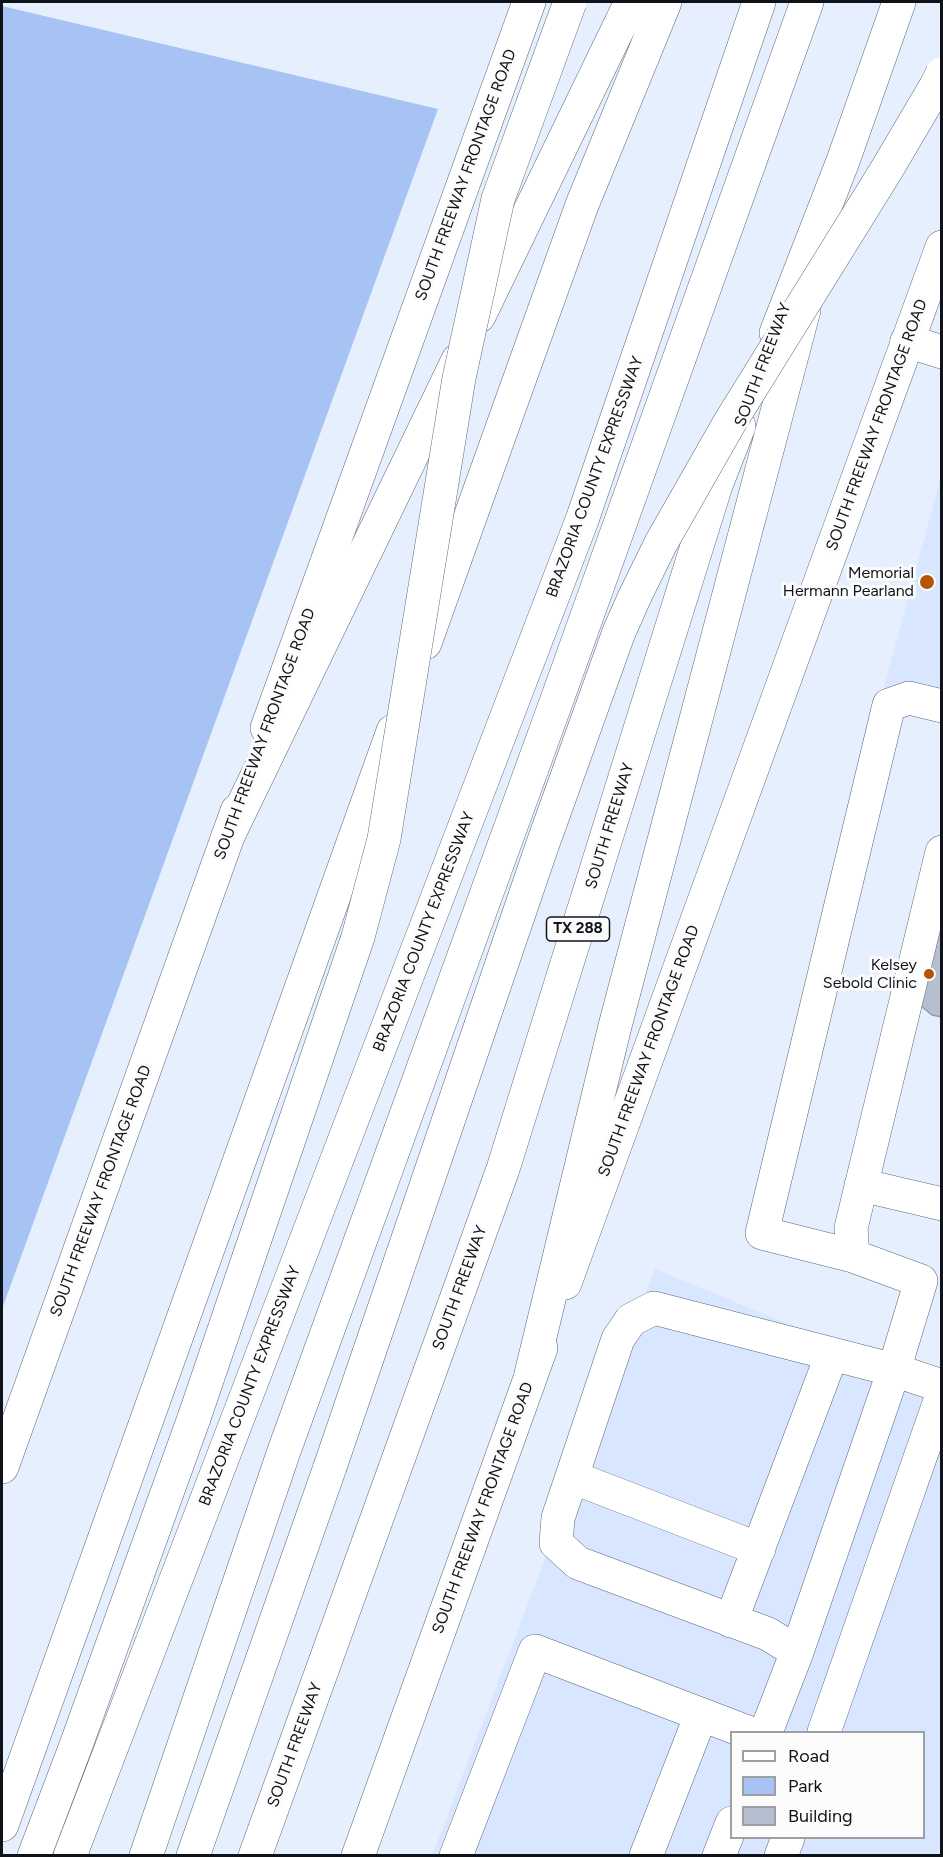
<!DOCTYPE html>
<html>
<head>
<meta charset="utf-8">
<style>
  body { margin:0 }
  #map { position:relative; width:943px; height:1857px; overflow:hidden; background:#e6effd; font-family:Figtree,sans-serif }
  canvas { display:block }
  .frame { position:absolute; inset:0; border:3px solid #0f1319; pointer-events:none }
  .legend { position:absolute; left:730px; top:1731px; width:195px; height:108px; box-sizing:border-box; background:#fcfcfc; border:2px solid #9d9fa1; margin:0; padding:8px 10px; list-style:none; font-size:18px; color:#0f1319 }
  .legend li { display:flex; align-items:center; gap:12px; height:30px }
  .legend b { width:30px; border:2px solid #9d9fa1 }
</style>
</head>
<body>
<div id="map">
<canvas width="943" height="1857"></canvas>
<div class="frame"></div>
<ul class="legend">
<li><b style="height:8px;background:#fff"></b>Road</li>
<li><b style="height:16px;background:#a7c3f3"></b>Park</li>
<li><b style="height:16px;background:#b5bfd0"></b>Building</li>
</ul>
</div>
<script>
const c = document.querySelector('canvas').getContext('2d');
c.lineJoin = 'round';
function fillPath(path, color) { c.fillStyle = color; c.fill(path, 'evenodd'); }
const toPath = rows => new Path2D(rows.map(r => 'M' + r).join(''));
function strokePath(path, color, width, dash) { c.strokeStyle = color; c.lineWidth = width; c.lineCap = dash ? 'butt' : 'round'; c.setLineDash(dash || []); c.stroke(path); }
function drawText(font, color, halo, rows, align = 'center') {
  c.font = font + ' Figtree,sans-serif'; c.lineWidth = 6; c.setLineDash([]); c.textBaseline = 'middle'; c.strokeStyle = halo; c.fillStyle = color; for (const [text, x, y, turn = 0] of rows) {
    c.save(); c.translate(x, y); c.rotate((+turn || 0) * Math.PI / 180); c.textAlign = isNaN(turn) ? turn : align; if (halo) c.strokeText(text, 0, 0); c.fillText(text, 0, 0); c.restore();
  }
}
const built = toPath([
  [941,477,941,700,884,687],
  [655,1269,941,1387,941,1855,432,1856],
  [732,1732,924,1732,924,1838,732,1838]
]);
const green = toPath([
  [2,6,438,109,2,1309]
]);
const building = toPath([
  [942,926,942,1017,932,1015,921,1006,917,962,942,926]
]);
const minor = toPath([
  [907,341,942,352],
  [861,1185,942,1204],
  [853,1256,762,1233,889,705,909,698,942,706],
  [572,1477,759,1549],
  [731,1621,832,1354],
  [797,1652,894,1370,942,1386],
  [766,1732,797,1652,768,1634,578,1563,556,1543,558,1518,618,1339,631,1320,654,1308,894,1370,921,1281,853,1256,851,1228,942,852],
  [824,1732,942,1395],
  [456,1856,535,1651,747,1732],
  [646,1856,701,1715],
  [719,1856,732,1823],
  [781,1856,788,1838]
]);
const major = toPath([
  [267,728,529,2],
  [565,1283,942,247],
  [2,1467,237,811],
  [358,1856,541,1348]
]);
const highway = toPath([
  [479,316,631,2],
  [776,333,843,161,899,2],
  [425,643,582,205,665,2],
  [228,836,458,360],
  [531,1374,615,1026,804,310],
  [2,1825,393,731],
  [34,1856,75,1748,194,1418],
  [70,1856,582,520,759,2],
  [146,1856,284,1451,559,694,807,2],
  [193,1856,330,1467],
  [255,1856,503,1169,716,485,739,426]
]);
const highwayBridge = toPath([
  [194,1418,358,937,384,839,459,378,498,199,570,2],
  [330,1467,541,849,619,632,635,596,661,543,730,422,887,169,936,86,942,74]
]);
const markers = [
  [927,582,8,"#b45505"],
  [929,974,6,"#b45505"]
];
const shields = [
  [578,929,63]
];
const shieldNames = [
  ["TX 288",578,929]
];
const streetNames = [
  ["SOUTH FREEWAY FRONTAGE ROAD",466,175,-70],
  ["SOUTH FREEWAY",763,365,-69],
  ["SOUTH FREEWAY FRONTAGE ROAD",877,425,-70],
  ["BRAZORIA COUNTY EXPRESSWAY",595,477,-70],
  ["SOUTH FREEWAY FRONTAGE ROAD",265,734,-70],
  ["SOUTH FREEWAY",610,826,-73],
  ["BRAZORIA COUNTY EXPRESSWAY",424,932,-69],
  ["SOUTH FREEWAY FRONTAGE ROAD",649,1051,-70],
  ["SOUTH FREEWAY FRONTAGE ROAD",101,1191,-70],
  ["SOUTH FREEWAY",460,1288,-70],
  ["BRAZORIA COUNTY EXPRESSWAY",250,1386,-69],
  ["SOUTH FREEWAY FRONTAGE ROAD",483,1508,-70],
  ["SOUTH FREEWAY",295,1745,-70]
];
const poiNames = [
  ["Memorial",914,573],
  ["Hermann Pearland",914,591],
  ["Kelsey",917,965],
  ["Sebold Clinic",917,983]
];
fillPath(built, '#d8e6ff');
fillPath(green, '#a7c3f3');
fillPath(building, '#b5bfd0');
strokePath(building, '#909aaa', 1.5);
strokePath(minor, '#5e6777', 34);
strokePath(major, '#5e6777', 34);
strokePath(highway, '#5e6777', 34);
strokePath(minor, '#fff', 33);
strokePath(major, '#fff', 33);
strokePath(highway, '#fff', 33);
strokePath(highwayBridge, '#5e6777', 34, []);
strokePath(highwayBridge, '#fff', 33);
for (const [x, y, r, color] of markers) { const dot = new Path2D(); dot.arc(x, y, r, 0, 2 * Math.PI); c.fillStyle = color; c.fill(dot); strokePath(dot, '#fcfcfc', 2); }
for (const [x, y, w] of shields) { const box = new Path2D(); box.roundRect(x - w / 2, y - 12, w, 24, 4.5); c.fillStyle = '#fcfcfc'; c.fill(box); strokePath(box, '#0f1319', 1.5); }
drawText('bold 15px', '#0f1319', null, shieldNames);
drawText('16px', '#0f1319', '#fcfcfc', streetNames);
drawText('16px', '#0f1319', '#fcfcfc', poiNames, 'right');
</script>
</body>
</html>
